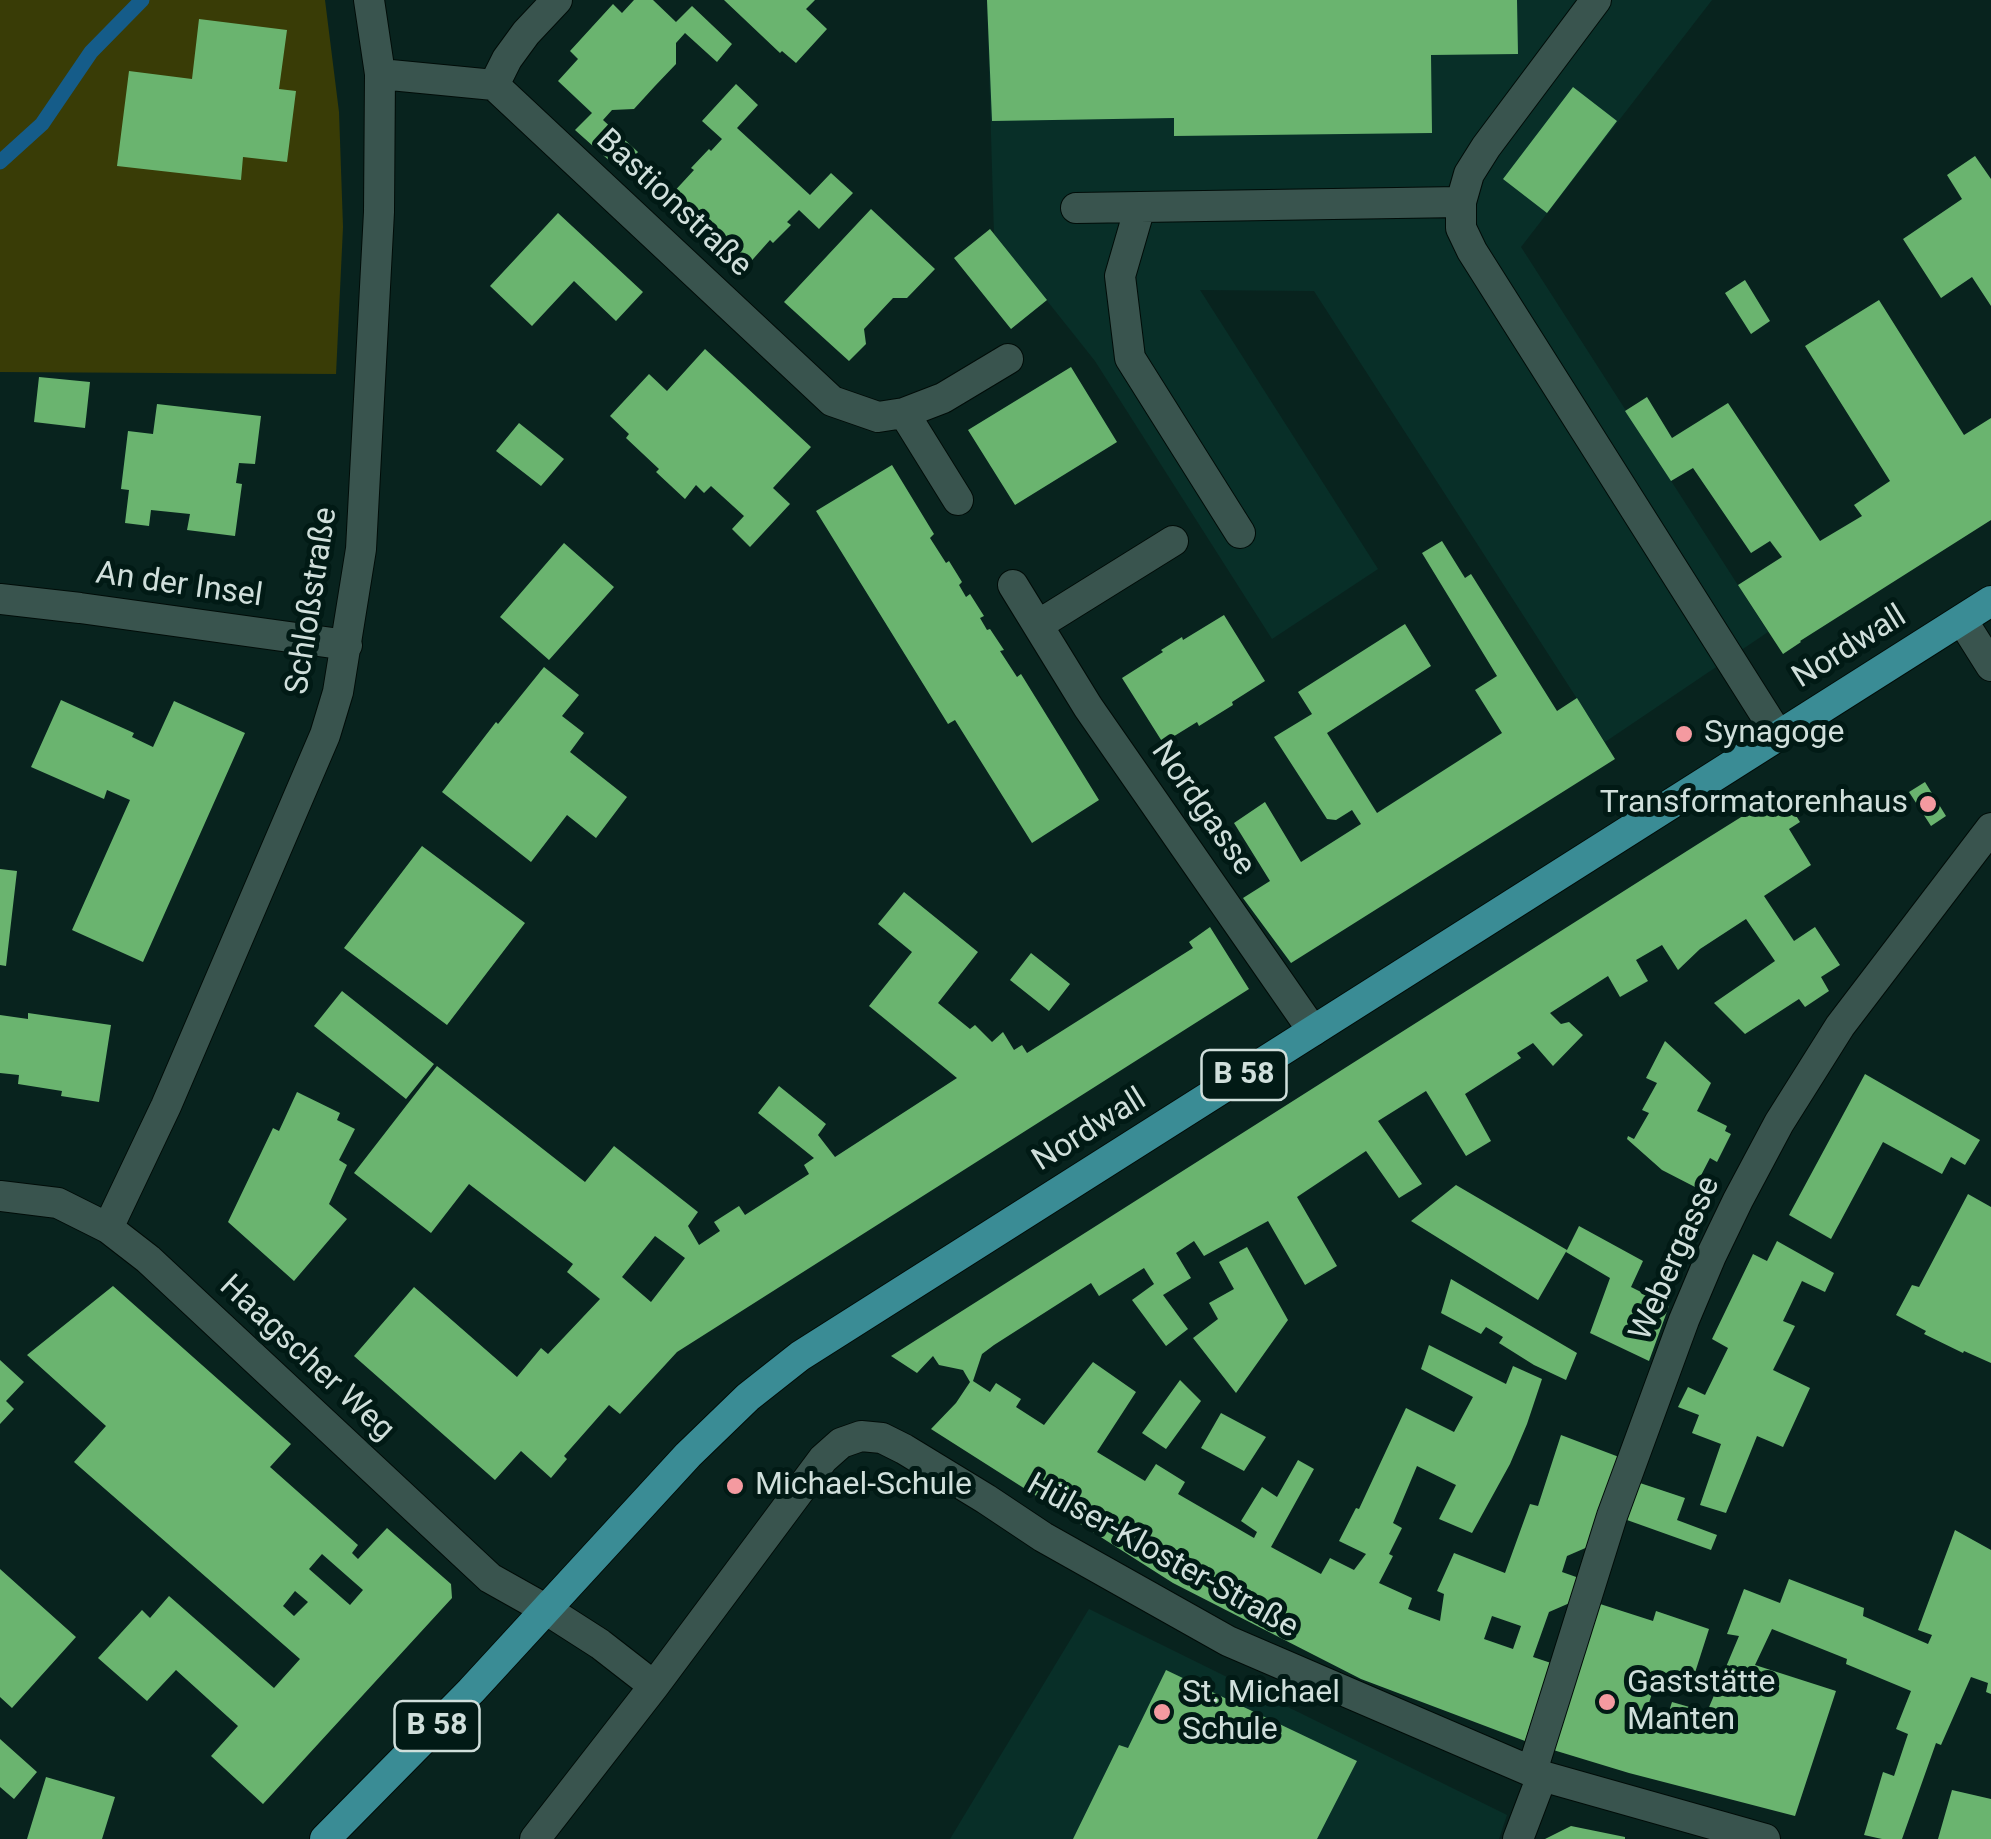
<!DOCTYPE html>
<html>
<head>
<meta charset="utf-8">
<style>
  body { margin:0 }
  canvas { display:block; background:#08231e }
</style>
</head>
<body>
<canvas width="1991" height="1839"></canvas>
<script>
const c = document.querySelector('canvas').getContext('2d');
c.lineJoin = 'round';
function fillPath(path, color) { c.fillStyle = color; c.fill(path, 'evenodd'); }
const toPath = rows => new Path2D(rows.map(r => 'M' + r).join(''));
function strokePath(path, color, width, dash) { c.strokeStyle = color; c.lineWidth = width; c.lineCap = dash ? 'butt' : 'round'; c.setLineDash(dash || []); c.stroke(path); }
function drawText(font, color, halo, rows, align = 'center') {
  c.font = font + ' Roboto,sans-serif'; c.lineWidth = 10; c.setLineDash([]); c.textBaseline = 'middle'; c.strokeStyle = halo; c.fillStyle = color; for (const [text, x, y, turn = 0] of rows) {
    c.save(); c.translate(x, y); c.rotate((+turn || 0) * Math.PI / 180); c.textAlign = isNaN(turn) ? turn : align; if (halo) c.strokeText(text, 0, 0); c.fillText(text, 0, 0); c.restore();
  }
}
const built = toPath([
  [987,0,1712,0,1521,247,1768,632,1605,742,1314,291,1200,290,1378,569,1272,639,1095,361,994,234],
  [1089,1609,1507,1815,1499,1839,950,1839]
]);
const green = toPath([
  [0,0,325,0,339,112,343,227,336,374,0,372]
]);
const stream = toPath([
  [0,162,42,124,91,52,142,0]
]);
const building = toPath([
  [634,0,653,0,676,22,692,6,732,44,717,62,685,33,676,43,676,64,655,86,634,109,612,110,603,120,638,152,621,171,575,130,592,113,558,81,578,59,570,51,613,4,622,13],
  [724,0,815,0,806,9,827,29,796,63,782,51,780,53],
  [987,0,1517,0,1518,54,1431,55,1432,133,1174,136,1174,118,992,121],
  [199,19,287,30,279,89,296,91,287,162,243,157,241,180,117,166,129,71,192,79],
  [736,84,758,105,737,128,810,195,831,173,853,193,819,229,799,210,787,222,791,225,773,243,770,240,746,267,670,196,694,170,691,168,709,149,711,151,722,139,702,121],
  [1573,87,1617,121,1547,213,1503,179],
  [1975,156,1991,179,1991,306,1972,277,1941,298,1903,239,1962,199,1947,175],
  [871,209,935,269,907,298,893,298,864,329,866,344,849,361,784,302],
  [558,213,643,292,616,321,574,281,532,326,490,286],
  [990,229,1047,300,1011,329,954,258],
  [1745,280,1770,321,1751,334,1725,293],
  [1879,300,1964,435,1991,418,1991,520,1800,641,1801,642,1783,654,1738,585,1782,557,1770,541,1751,553,1693,468,1671,481,1625,411,1647,397,1672,438,1728,403,1820,541,1862,516,1854,505,1890,481,1805,346],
  [705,349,811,447,773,488,790,504,750,547,732,529,744,516,711,486,704,493,696,485,685,499,656,472,659,469,626,438,629,434,610,416,649,374,667,391],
  [1071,367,1117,442,1015,505,968,430],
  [39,377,90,382,85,428,34,422],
  [157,404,261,416,255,464,239,463,236,483,242,484,235,536,187,530,190,514,151,510,149,526,125,523,129,490,121,489,128,431,153,434],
  [519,423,564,459,541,486,496,451],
  [892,465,934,534,930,538,946,563,949,561,962,582,959,585,966,597,970,594,984,616,980,618,987,630,990,629,1004,650,1000,651,1017,677,1021,674,1099,800,1032,843,955,720,948,724,816,511],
  [1442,541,1465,578,1471,574,1557,711,1577,698,1615,759,1291,963,1243,898,1270,881,1234,823,1265,802,1301,862,1361,824,1352,810,1336,820,1327,819,1274,737,1312,714,1298,692,1405,624,1431,666,1327,733,1377,813,1502,733,1475,690,1497,676,1422,553],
  [564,543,614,587,549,660,500,617],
  [1224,615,1265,681,1232,702,1233,705,1199,726,1197,722,1163,743,1122,678,1163,652,1161,650,1182,637,1183,640],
  [544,667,579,695,562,716,584,733,570,752,627,797,596,838,567,815,531,862,442,792,496,722,498,724],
  [61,700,134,733,132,737,153,747,174,701,245,733,143,962,72,930,130,800,107,790,104,799,31,767],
  [1925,782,1946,816,1931,826,1909,792],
  [1783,795,1800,822,1789,829,1811,865,1764,896,1794,941,1815,927,1840,965,1821,977,1829,991,1805,1007,1799,999,1745,1034,1714,1003,1775,961,1746,919,1700,949,1678,970,1662,945,1636,960,1648,981,1620,997,1608,976,1550,1013,1561,1024,1569,1022,1583,1035,1553,1066,1533,1043,1517,1053,1521,1058,1465,1094,1491,1141,1466,1156,1426,1091,1378,1121,1422,1184,1399,1198,1366,1151,1297,1197,1337,1266,1305,1285,1268,1221,1204,1256,1194,1241,1176,1253,1191,1278,1163,1295,1188,1329,1166,1346,1132,1300,1154,1284,1144,1268,1099,1296,1091,1283,994,1345,982,1354,973,1381,990,1392,996,1383,1021,1399,1016,1407,1044,1425,1093,1362,1136,1392,1097,1452,1145,1481,1156,1464,1185,1482,1178,1494,1254,1538,1257,1532,1241,1521,1262,1487,1277,1497,1298,1460,1314,1469,1271,1547,1321,1574,1330,1558,1354,1570,1366,1554,1339,1541,1356,1508,1359,1509,1406,1408,1454,1432,1473,1397,1421,1369,1429,1345,1506,1384,1513,1366,1542,1379,1527,1424,1510,1464,1472,1533,1439,1519,1456,1485,1417,1466,1393,1523,1402,1528,1389,1554,1393,1556,1379,1583,1412,1598,1408,1609,1440,1621,1444,1594,1437,1591,1454,1553,1505,1573,1530,1504,1538,1506,1561,1435,1619,1457,1590,1546,1567,1556,1562,1572,1579,1578,1572,1602,1549,1612,1533,1657,1551,1663,1525,1741,1361,1679,1173,1583,931,1429,956,1403,970,1382,963,1370,939,1365,933,1356,917,1373,891,1356,1698,844,1770,799,1772,802],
  [1492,1616,1521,1626,1513,1649,1484,1639],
  [422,846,525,923,447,1025,344,948],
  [0,869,17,871,6,966,0,965],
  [904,892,978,952,938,1003,970,1029,975,1025,992,1042,1003,1032,1014,1050,1022,1045,1027,1053,1193,948,1189,942,1210,927,1249,989,677,1352,620,1414,609,1405,564,1456,567,1459,551,1478,521,1451,495,1480,354,1356,414,1287,517,1377,541,1348,548,1354,600,1299,567,1272,573,1264,469,1184,431,1233,354,1173,437,1066,585,1182,614,1146,698,1212,688,1226,699,1245,720,1231,714,1222,739,1206,745,1215,809,1174,804,1165,814,1158,758,1113,779,1086,826,1124,818,1135,835,1157,957,1078,869,1006,912,952,878,924],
  [655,1236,685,1258,651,1302,622,1277],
  [1031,953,1070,984,1049,1011,1010,980],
  [342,991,434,1064,406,1099,314,1026],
  [28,1013,111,1025,99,1102,61,1096,62,1091,18,1084,19,1075,0,1073,0,1015,28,1019],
  [1665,1041,1711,1083,1697,1111,1727,1126,1725,1131,1731,1134,1717,1162,1710,1158,1695,1187,1662,1170,1627,1139,1628,1136,1634,1139,1649,1113,1642,1110,1657,1083,1646,1078],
  [1865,1074,1980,1140,1965,1165,1951,1157,1942,1174,1883,1142,1831,1239,1789,1215],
  [297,1092,340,1113,337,1120,355,1129,339,1160,347,1165,329,1204,347,1219,294,1281,228,1222,273,1128,279,1131],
  [1456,1185,1567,1250,1538,1300,1411,1221],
  [1968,1194,1991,1207,1991,1363,1964,1351,1963,1353,1924,1334,1926,1331,1896,1315,1912,1285,1919,1287],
  [1579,1226,1643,1261,1631,1287,1669,1306,1649,1361,1590,1333,1610,1278,1566,1252],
  [1777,1241,1834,1273,1825,1292,1802,1281,1783,1321,1795,1326,1773,1370,1810,1388,1783,1447,1757,1436,1726,1513,1700,1505,1721,1444,1692,1433,1699,1415,1678,1407,1688,1387,1705,1395,1728,1348,1712,1339,1753,1254,1767,1261],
  [1247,1247,1288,1320,1236,1393,1193,1338,1218,1319,1209,1303,1234,1289,1219,1262],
  [1451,1279,1577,1353,1566,1380,1534,1365,1499,1343,1503,1337,1486,1327,1481,1334,1441,1313],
  [113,1286,291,1444,270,1467,358,1545,352,1553,358,1559,387,1528,451,1584,452,1598,263,1804,211,1756,238,1726,176,1670,147,1701,98,1658,142,1610,150,1618,169,1596,274,1688,300,1659,74,1462,106,1426,27,1355],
  [322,1554,363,1590,350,1605,309,1569],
  [295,1591,308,1602,294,1616,283,1606],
  [0,1360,24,1382,6,1401,14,1409,0,1424],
  [1180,1380,1201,1401,1166,1449,1142,1433],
  [1221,1413,1266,1437,1244,1471,1201,1448],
  [1640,1483,1685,1498,1677,1520,1717,1535,1711,1550,1627,1520],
  [1955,1530,1991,1550,1991,1694,1986,1692,1988,1683,1971,1677,1941,1745,1936,1743,1902,1839,1882,1839,1864,1835,1883,1772,1894,1776,1908,1734,1896,1729,1911,1691,1846,1664,1847,1659,1772,1629,1755,1665,1836,1691,1795,1816,1629,1773,1550,1749,1597,1603,1653,1621,1656,1611,1709,1629,1692,1682,1659,1671,1643,1722,1664,1727,1672,1702,1707,1712,1739,1636,1727,1634,1744,1589,1780,1603,1789,1579,1864,1608,1863,1616,1928,1644,1932,1635,1918,1630],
  [0,1569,76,1637,12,1708,0,1697],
  [1166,1670,1357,1761,1317,1839,1073,1839,1119,1745,1128,1748],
  [0,1739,37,1772,14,1799,0,1787],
  [46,1777,115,1797,102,1839,27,1839],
  [1952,1790,1991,1799,1991,1839,1938,1839],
  [1571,1826,1625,1837,1625,1839,1545,1839]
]);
const minor = toPath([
  [1596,0,1486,147,1469,174,1461,202,1461,228,1472,251,1778,735],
  [380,74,494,85,832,401,878,417,904,413,958,500],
  [494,85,507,59,526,33,557,0],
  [1140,207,1120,276,1130,358,1240,533],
  [1076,208,1461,202],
  [904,413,943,398,1008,359],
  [1013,585,1088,707,1313,1031],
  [0,599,80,608,347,645],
  [1962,620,1991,666],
  [1038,625,1173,541],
  [0,1196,58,1203,108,1228,148,1259,490,1578,547,1610,600,1644,654,1686],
  [108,1228,166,1106,325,735,338,692,361,549,379,212,380,74,369,0],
  [1532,1771,1612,1516,1684,1320,1711,1256,1738,1200,1779,1123,1840,1026,1991,828],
  [535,1839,654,1686,823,1459,841,1443,861,1436,882,1438,904,1449,986,1499,1043,1537,1228,1641,1542,1776,1765,1839],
  [1518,1839,1542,1776]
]);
const major = toPath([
  [325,1839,471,1691,688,1455,748,1397,800,1356,1991,601]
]);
const markers = [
  [1684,734,10,"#f49aa0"],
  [1928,804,10,"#f49aa0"],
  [735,1486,10,"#f49aa0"],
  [1607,1702,10,"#f49aa0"],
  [1162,1712,10,"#f49aa0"]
];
const shields = [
  [1244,1075,85],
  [437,1726,85]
];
const shieldNames = [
  ["B 58",1244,1075],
  ["B 58",437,1726]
];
const streetNames = [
  ["Bastionstraße",673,204,43],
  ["An der Insel",179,586,8],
  ["Schloßstraße",313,601,-81],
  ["Nordwall",1850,648,-32],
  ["Nordgasse",1202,809,55],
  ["Nordwall",1090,1131,-32],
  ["Webergasse",1676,1259,-66],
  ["Haagscher Weg",306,1359,43],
  ["Hülser-Kloster-Straße",1162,1557,29]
];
const poiNames = [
  ["Synagoge",1704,734],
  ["Transformatorenhaus",1908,804,"right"],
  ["Michael-Schule",755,1486],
  ["Gaststätte",1627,1684],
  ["Manten",1627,1721],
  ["St. Michael",1182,1694],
  ["Schule",1182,1731]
];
fillPath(built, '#082f28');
fillPath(green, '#393c06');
strokePath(stream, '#155c89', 15);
fillPath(building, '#6ab46f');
strokePath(minor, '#000c08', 32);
strokePath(major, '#000c08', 32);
strokePath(minor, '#39544e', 30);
strokePath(major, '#3a8c95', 30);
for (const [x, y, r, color] of markers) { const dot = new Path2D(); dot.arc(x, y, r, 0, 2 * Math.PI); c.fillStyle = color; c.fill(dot); strokePath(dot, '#011a15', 4); }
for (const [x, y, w] of shields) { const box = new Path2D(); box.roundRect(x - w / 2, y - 25, w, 50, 8); c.fillStyle = '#011a15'; c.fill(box); strokePath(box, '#d0dfdb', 2.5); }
drawText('bold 30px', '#d0dfdb', null, shieldNames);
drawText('32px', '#d0dfdb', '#011a15', streetNames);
drawText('32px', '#d0dfdb', '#011a15', poiNames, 'left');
</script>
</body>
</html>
